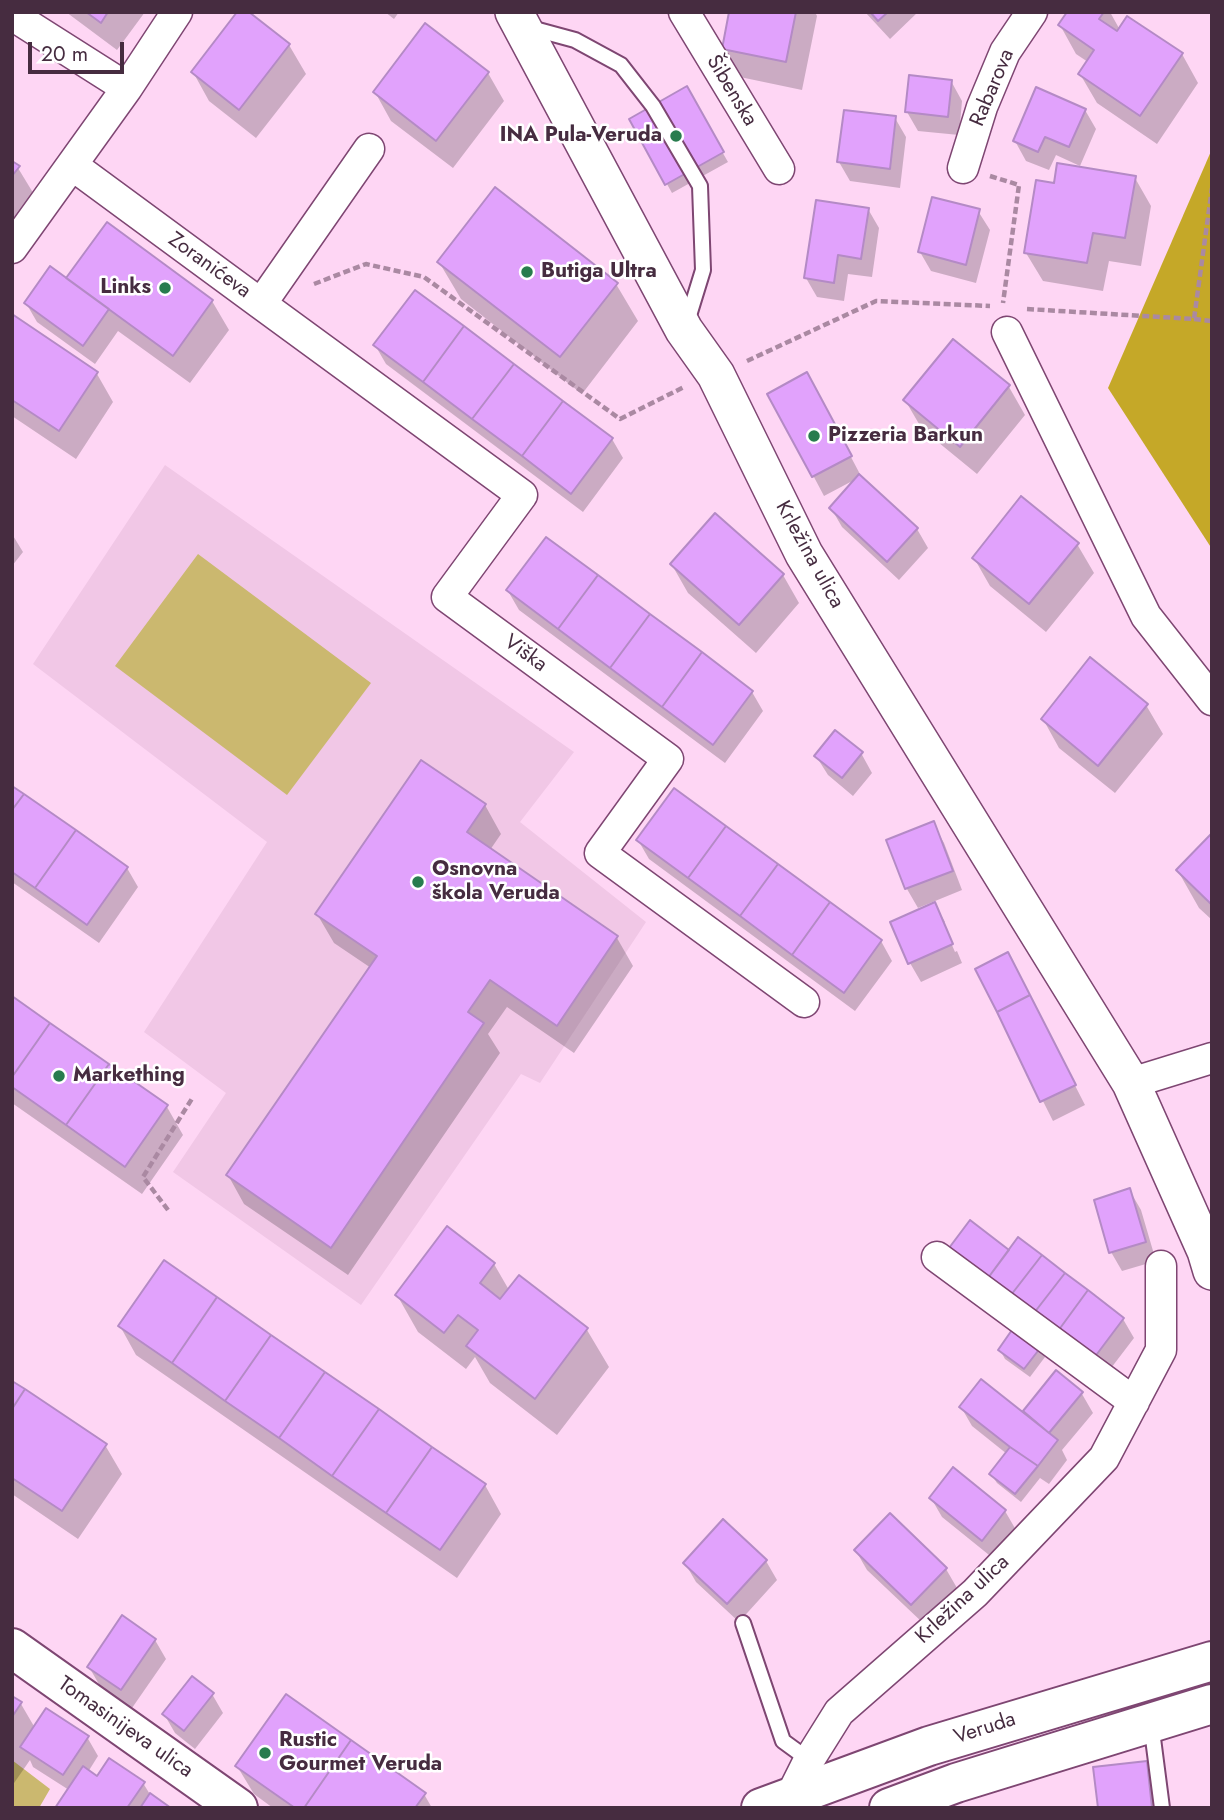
<!DOCTYPE html>
<html>
<head>
<meta charset="utf-8">
<style>
  body { margin:0 }
  #map { position:relative; width:1224px; height:1820px; overflow:hidden; background:#fed6f4; font-family:Jost,sans-serif }
  canvas { display:block }
  .frame { position:absolute; inset:0; border:14px solid #462c40; pointer-events:none }
  .scale { position:absolute; left:28px; top:42px; width:96px; height:32px; box-sizing:border-box; border:4px solid #462c40; border-top:0; padding-left:9px; font-size:21px; line-height:24px; white-space:nowrap; color:#462c40; -webkit-text-stroke:5px #fff; paint-order:stroke }
</style>
</head>
<body>
<div id="map">
<canvas width="1224" height="1820"></canvas>
<div class="frame"></div>
<div class="scale">20 m</div>
</div>
<script>
const c = document.querySelector('canvas').getContext('2d');
c.lineJoin = 'round';
function fillPath(path, color) { c.fillStyle = color; c.fill(path, 'evenodd'); }
const toPath = rows => new Path2D(rows.map(r => 'M' + r).join(''));
function strokePath(path, color, width, dash) { c.strokeStyle = color; c.lineWidth = width; c.lineCap = dash ? 'butt' : 'round'; c.setLineDash(dash || []); c.stroke(path); }
function drawText(font, color, halo, rows, align = 'center') {
  c.font = font + ' Jost,sans-serif'; c.lineWidth = 5; c.setLineDash([]); c.textBaseline = 'middle'; c.strokeStyle = halo; c.fillStyle = color; for (const [text, x, y, turn = 0] of rows) {
    c.save(); c.translate(x, y); c.rotate((+turn || 0) * Math.PI / 180); c.textAlign = isNaN(turn) ? turn : align; if (halo) c.strokeText(text, 0, 0); c.fillText(text, 0, 0); c.restore();
  }
}
const built = toPath([
  [165,465,574,752,520,822,646,922,540,1083,521,1074,361,1305,173,1172,226,1093,144,1032,267,842,33,664]
]);
const green = toPath([
  [198,554,371,683,287,795,115,666],
  [12,1760,50,1789,39,1808,12,1808]
]);
const forest = toPath([
  [1212,149,1212,549,1108,388]
]);
const shadow = toPath([
  [66,12,145,12,117,50],
  [385,12,399,12,394,19],
  [723,12,815,12,817,16,802,90,740,77,724,49,731,14],
  [865,12,918,12,890,39],
  [1069,12,1110,12,1120,30,1182,54,1198,83,1157,144,1097,103,1080,74,1088,62,1076,54,1060,25],
  [289,45,306,74,256,138,209,101,193,72],
  [488,73,504,101,453,168,391,121,375,92],
  [951,81,962,101,959,135,918,131,907,112],
  [686,89,728,162,672,193,631,120],
  [1085,110,1096,129,1080,166,1056,155,1049,170,1026,161,1015,141],
  [895,118,906,137,900,188,850,181,839,162],
  [12,163,18,168,35,196,12,226],
  [1135,178,1151,206,1141,266,1109,261,1103,291,1043,281,1026,253],
  [868,209,879,228,872,277,848,274,844,301,817,297,806,278],
  [978,211,990,230,976,283,931,271,920,252],
  [439,262,616,284,638,321,582,394,461,299],
  [73,285,212,301,229,330,190,383,118,331,95,364,37,322,26,303],
  [12,316,97,374,113,402,76,459,12,416],
  [375,345,612,439,623,458,583,512,386,364],
  [1009,387,1025,415,977,474,922,429,905,400],
  [817,393,861,476,917,529,928,548,899,580,842,527,831,508,858,478,824,496,770,394],
  [12,534,23,552,12,566],
  [1077,544,1094,573,1046,632,990,586,974,558],
  [672,565,783,575,799,603,756,653,688,593],
  [508,591,752,692,763,711,725,763,519,610],
  [1146,705,1163,734,1115,793,1059,748,1043,719],
  [861,753,872,773,853,796,828,775,816,756],
  [12,788,127,868,138,887,99,943,12,882],
  [485,805,501,834,490,850,617,938,633,966,574,1053,507,1007,488,1034,500,1053,348,1275,244,1204,228,1175,371,968,334,943,317,914],
  [933,824,944,843,962,890,918,908,907,889,888,841],
  [1212,836,1212,920,1199,908,1178,871],
  [638,840,881,941,892,961,855,1011,649,859],
  [935,905,945,922,942,922,955,952,957,951,962,963,921,982,910,963],
  [977,970,1018,974,1085,1105,1053,1121],
  [12,998,167,1107,183,1135,142,1194,12,1103],
  [1130,1191,1141,1210,1156,1261,1122,1271,1111,1252],
  [1009,1252,1123,1319,1134,1338,1105,1376],
  [494,1264,509,1290,519,1277,587,1330,609,1367,557,1435,490,1383,475,1357,466,1369,418,1332,397,1295],
  [120,1326,485,1485,501,1514,457,1578,136,1355],
  [1040,1348,1045,1357,1030,1377,1005,1359,1000,1350],
  [1057,1372,1082,1394,1093,1413,1062,1450,1067,1460,1049,1484,1040,1478,1021,1502,997,1483,991,1474,1007,1454,972,1426,961,1407,1023,1414],
  [12,1383,105,1445,122,1474,78,1539,12,1494],
  [931,1498,1005,1511,1016,1530,994,1559,942,1517],
  [723,1522,766,1561,777,1580,739,1622,696,1582,685,1563],
  [856,1551,946,1569,957,1588,923,1623,867,1570],
  [155,1640,166,1659,132,1708,100,1686,89,1667],
  [212,1694,223,1713,195,1749,175,1733,164,1714],
  [12,1698,21,1704,35,1728,87,1737,98,1756,88,1772,98,1778,143,1783,151,1796,168,1808,58,1808,69,1790,33,1767,30,1760,12,1786],
  [1146,1763,1157,1782,1160,1808,1099,1808],
  [237,1766,424,1794,432,1808,273,1808,254,1794]
]);
const building = toPath([
  [86,12,108,12,101,23,86,12],
  [237,12,249,12,290,44,239,110,191,72,237,12],
  [729,12,796,12,786,62,722,49,729,12],
  [870,12,888,12,878,21,870,12],
  [1067,12,1104,12,1099,19,1117,31,1127,16,1183,53,1140,116,1078,74,1094,50,1058,25,1067,12],
  [425,23,489,72,436,141,373,92,425,23],
  [909,75,952,80,948,117,905,112,909,75],
  [687,86,724,152,665,185,629,119,687,86],
  [1036,87,1086,109,1069,147,1045,137,1038,152,1013,141,1036,87],
  [844,110,896,116,890,169,837,162,844,110],
  [12,161,20,166,12,176,12,161],
  [1057,163,1136,176,1125,238,1093,233,1087,263,1024,253,1036,180,1054,183,1057,163],
  [495,187,618,283,560,357,437,262,495,187],
  [932,197,980,209,966,265,918,252,932,197],
  [816,200,869,208,861,259,838,255,834,283,804,278,816,200],
  [107,222,213,300,173,356,66,278,107,222],
  [50,266,109,309,83,346,24,303,50,266],
  [415,290,464,326,423,382,373,345,415,290],
  [12,314,98,372,59,431,12,400,12,314],
  [464,326,514,364,472,419,423,382,464,326],
  [953,339,1010,385,960,447,903,400,953,339],
  [514,364,563,401,522,456,472,419,514,364],
  [807,372,852,456,812,477,767,394,807,372],
  [563,401,613,438,571,494,522,456,563,401],
  [859,474,918,528,887,562,829,508,859,474],
  [1021,496,1079,543,1029,604,972,558,1021,496],
  [715,513,784,574,739,625,670,564,715,513],
  [546,537,598,575,558,629,506,590,546,537],
  [598,575,650,614,610,668,558,629,598,575],
  [650,614,702,652,662,707,610,668,650,614],
  [702,652,753,691,713,745,662,707,702,652],
  [1090,657,1148,704,1098,766,1041,719,1090,657],
  [835,730,863,752,842,778,814,756,835,730],
  [421,760,486,804,467,832,618,936,557,1026,490,980,468,1012,484,1023,331,1248,226,1175,377,956,315,914,421,760],
  [12,786,24,794,12,810,12,786],
  [674,788,726,826,688,878,636,840,674,788],
  [24,794,76,830,35,888,12,872,12,810,24,794],
  [934,821,953,871,905,889,886,840,934,821],
  [726,826,778,864,740,916,688,878,726,826],
  [76,830,128,867,87,925,35,888,76,830],
  [1212,833,1212,905,1176,870,1212,833],
  [778,864,830,902,792,955,740,916,778,864],
  [830,902,882,940,844,993,792,955,830,902],
  [935,902,953,944,908,964,890,922,935,902],
  [1008,952,1030,995,997,1012,975,969,1008,952],
  [1030,995,1076,1085,1040,1102,997,1012,1030,995],
  [12,996,50,1023,12,1077,12,996],
  [50,1023,109,1064,66,1125,12,1087,12,1077,50,1023],
  [109,1064,168,1105,125,1167,66,1125,109,1064],
  [1130,1188,1146,1242,1109,1253,1094,1200,1130,1188],
  [970,1220,1009,1250,988,1278,949,1248,970,1220],
  [447,1226,495,1263,480,1283,500,1299,519,1275,588,1328,535,1399,466,1346,478,1330,458,1315,444,1333,395,1295,447,1226],
  [1018,1237,1042,1255,1011,1295,988,1278,1018,1237],
  [1042,1255,1065,1273,1034,1313,1011,1295,1042,1255],
  [164,1260,217,1297,172,1363,118,1326,164,1260],
  [1065,1273,1088,1290,1058,1331,1034,1313,1065,1273],
  [1088,1290,1124,1318,1094,1358,1058,1331,1088,1290],
  [217,1297,271,1335,225,1401,172,1363,217,1297],
  [1014,1327,1041,1347,1024,1369,998,1350,1014,1327],
  [271,1335,325,1372,279,1438,225,1401,271,1335],
  [1056,1370,1083,1392,1049,1433,1023,1411,1056,1370],
  [325,1372,379,1409,332,1476,279,1438,325,1372],
  [981,1379,1058,1440,1038,1466,1010,1447,959,1407,981,1379],
  [12,1381,25,1389,12,1409,12,1381],
  [25,1389,107,1444,62,1511,12,1478,12,1409,25,1389],
  [379,1409,432,1447,386,1513,332,1476,379,1409],
  [432,1447,486,1484,440,1550,386,1513,432,1447],
  [1010,1447,1038,1466,1015,1494,989,1474,1010,1447],
  [953,1467,1006,1510,982,1541,929,1498,953,1467],
  [890,1513,947,1568,911,1605,854,1550,890,1513],
  [723,1519,767,1560,727,1604,683,1563,723,1519],
  [122,1615,156,1639,121,1690,87,1667,122,1615],
  [192,1676,214,1693,184,1731,162,1714,192,1676],
  [286,1694,351,1740,304,1808,295,1808,235,1766,286,1694],
  [12,1696,22,1702,12,1717,12,1696],
  [46,1708,89,1736,63,1775,20,1747,46,1708],
  [351,1740,426,1793,415,1808,304,1808,351,1740],
  [109,1758,145,1782,127,1808,55,1808,83,1766,97,1776,109,1758],
  [1147,1761,1152,1808,1098,1808,1093,1767,1147,1761],
  [150,1793,171,1808,140,1808,150,1793]
]);
const path = toPath([
  [990,176,1019,185,1003,303],
  [314,284,366,264,424,277,620,419,684,387],
  [1027,309,1194,319,1212,188],
  [1194,319,1212,321],
  [747,361,876,301,990,306],
  [168,1210,143,1177,193,1097]
]);
const service = toPath([
  [527,27,575,40,621,65,653,106,700,186,703,270,687,322],
  [743,1623,783,1741,809,1760],
  [1151,1723,1162,1808]
]);
const minor = toPath([
  [684,12,779,169],
  [12,15,127,88],
  [72,165,261,304,369,149],
  [963,168,982,107,1005,52,1032,12],
  [12,248,127,88,177,12],
  [261,304,522,495,447,597,668,759,600,853,804,1002],
  [1007,332,1146,616,1212,700],
  [1131,1083,1212,1058],
  [937,1257,1134,1402],
  [791,1796,809,1760,839,1712,975,1593,1104,1458,1161,1350,1161,1266]
]);
const tertiary = toPath([
  [514,12,684,330,716,375,804,554,1131,1083,1206,1251,1212,1271]
]);
const secondary = toPath([
  [12,1648,238,1808],
  [761,1808,929,1746,1212,1661],
  [889,1808,956,1783,1212,1704]
]);
const markers = [
  [676,136,7,"#287c4e"],
  [527,272,7,"#287c4e"],
  [165,288,7,"#287c4e"],
  [814,436,7,"#287c4e"],
  [418,882,7,"#287c4e"],
  [59,1076,7,"#287c4e"],
  [265,1753,7,"#287c4e"]
];
const streetNames = [
  ["Rabarova",993,88,-67],
  ["Šibenska",731,91,59],
  ["Zoranićeva",209,266,36],
  ["Krležina ulica",809,555,61],
  ["Viška",525,654,36],
  ["Krležina ulica",963,1600,-43],
  ["Tomasinijeva ulica",125,1728,35],
  ["Veruda",985,1729,-18]
];
const poiNames = [
  ["INA Pula-Veruda",662,136,"right"],
  ["Butiga Ultra",541,272],
  ["Links",151,288,"right"],
  ["Pizzeria Barkun",828,436],
  ["Osnovna",432,870],
  ["škola Veruda",432,894],
  ["Markething",73,1076],
  ["Rustic",279,1741],
  ["Gourmet Veruda",279,1765]
];
fillPath(built, '#f1c7e6');
fillPath(green, '#cbb86f');
fillPath(forest, '#c5a828');
fillPath(shadow, '#0003');
fillPath(building, '#e1a2fc');
strokePath(building, '#b48ac5', 2);
strokePath(service, '#7e4672', 18);
strokePath(minor, '#7e4672', 33);
strokePath(tertiary, '#7e4672', 40);
strokePath(secondary, '#7e4672', 42);
strokePath(path, '#aa89a2', 4.5, [7, 3.5]);
strokePath(service, '#fff', 14);
strokePath(minor, '#fff', 30);
strokePath(tertiary, '#fff', 37);
strokePath(secondary, '#fff', 38);
for (const [x, y, r, color] of markers) { const dot = new Path2D(); dot.arc(x, y, r, 0, 2 * Math.PI); c.fillStyle = color; c.fill(dot); strokePath(dot, '#fff', 2.5); }
drawText('21px', '#462c40', '#fff', streetNames);
drawText('bold 21px', '#462c40', '#fff', poiNames, 'left');
</script>
</body>
</html>
